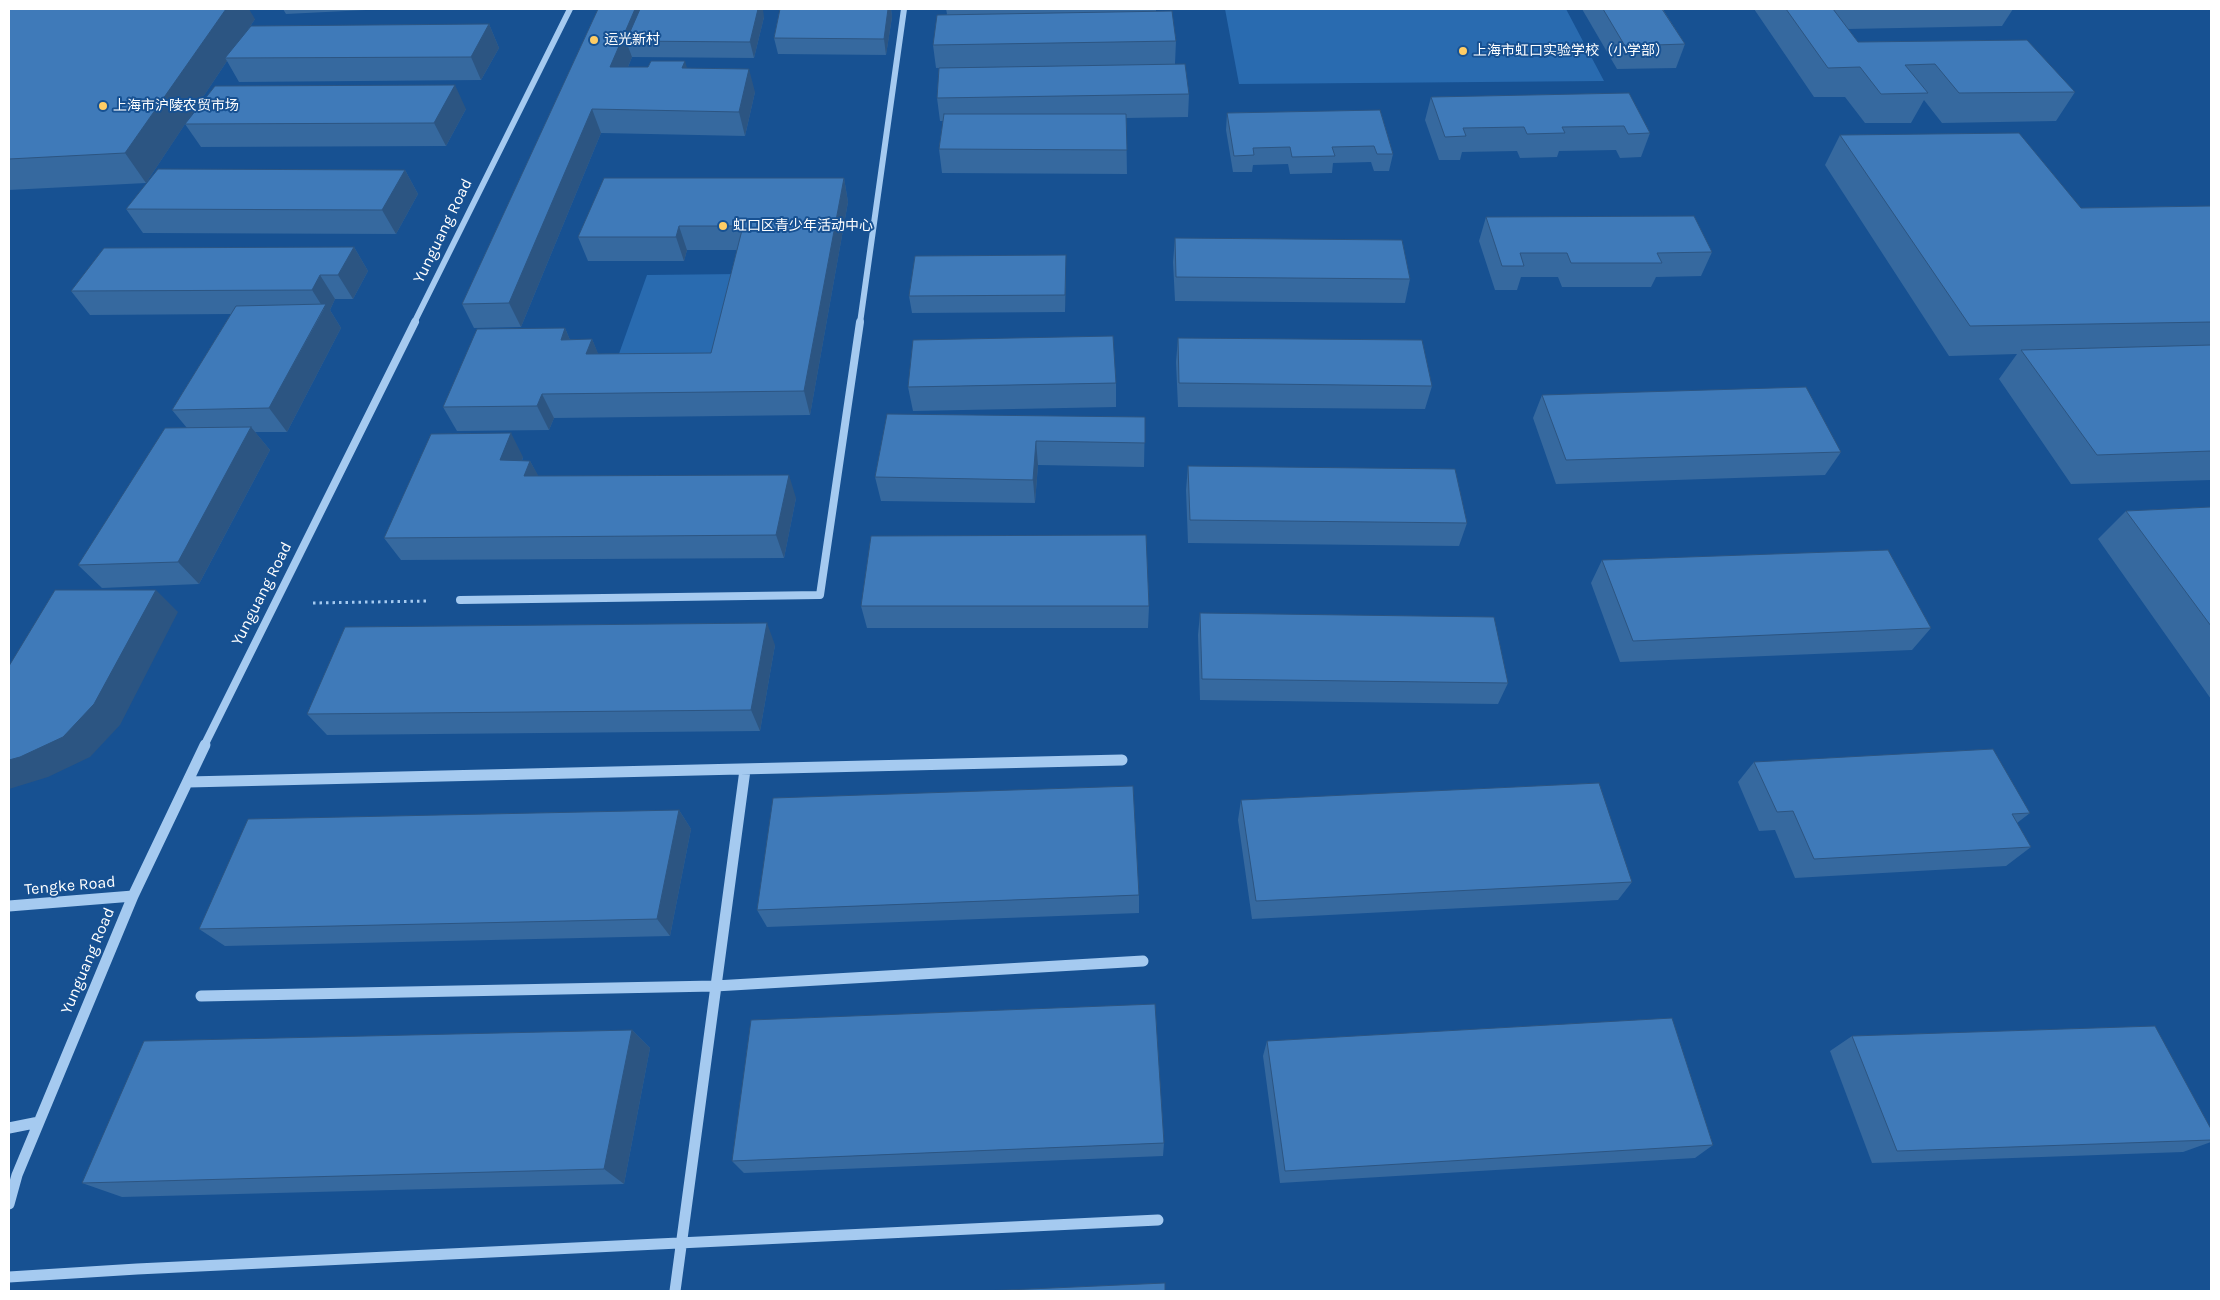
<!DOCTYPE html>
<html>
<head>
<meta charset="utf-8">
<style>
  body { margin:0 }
  #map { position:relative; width:2220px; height:1300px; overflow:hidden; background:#175192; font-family:Karla,sans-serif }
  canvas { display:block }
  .frame { position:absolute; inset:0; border:10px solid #fff; pointer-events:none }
</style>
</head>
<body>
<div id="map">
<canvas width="2220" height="1300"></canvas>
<div class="frame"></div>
</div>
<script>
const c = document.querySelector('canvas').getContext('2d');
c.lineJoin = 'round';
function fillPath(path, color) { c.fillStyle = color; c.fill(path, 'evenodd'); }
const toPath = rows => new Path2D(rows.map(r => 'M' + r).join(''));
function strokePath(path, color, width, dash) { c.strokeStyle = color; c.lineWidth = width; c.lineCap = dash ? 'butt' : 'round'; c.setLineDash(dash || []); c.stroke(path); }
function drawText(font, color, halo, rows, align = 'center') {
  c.font = font + ' Karla,"Noto Sans SC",sans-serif'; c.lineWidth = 4; c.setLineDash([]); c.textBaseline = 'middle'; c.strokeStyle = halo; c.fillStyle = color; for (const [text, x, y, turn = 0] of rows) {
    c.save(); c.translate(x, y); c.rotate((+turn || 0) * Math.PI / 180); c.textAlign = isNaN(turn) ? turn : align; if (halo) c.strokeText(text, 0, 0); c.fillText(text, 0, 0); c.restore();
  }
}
const green = toPath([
  [1225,9,1566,9,1604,81,1239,84],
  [740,274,716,365,615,365,647,275]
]);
const path = toPath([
  [313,603,429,601]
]);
const minorFar2 = toPath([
  [414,323,570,9],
  [860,323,904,9]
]);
const minorFar1 = toPath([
  [460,600,820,595,860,322],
  [204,746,415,322]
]);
const minor = toPath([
  [188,782,1122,760],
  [9,906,133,896],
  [201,996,715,986,1143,961],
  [9,1128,39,1122],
  [9,1204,17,1175,133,896,205,745],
  [9,1277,137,1269,1158,1220],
  [675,1291,745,770]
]);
const wall = toPath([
  [9,9,255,19,249,28,489,24,499,48,481,80,239,82,227,61,187,121,466,109,446,146,201,147,185,124,146,183,9,190],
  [283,9,386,9,286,14],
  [598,9,764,17,754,58,632,57,628,67,687,68,755,92,745,136,601,133,521,327,474,328,462,304],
  [780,9,891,9,892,17,886,55,778,54,774,38],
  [946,9,1156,9,1156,11,1176,41,1175,64,1189,94,1188,117,1126,118,1127,174,942,173,939,149,943,121,940,121,937,98,1086,66,936,68,933,45,947,14],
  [1582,9,1664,9,1664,11,1685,44,1676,68,1617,69],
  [1754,9,2013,9,2002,26,1848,29,1858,42,2075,92,2056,121,1942,123,1924,100,1911,123,1865,123,1845,97,1814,97],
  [1629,93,1650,133,1641,157,1620,158,1616,150,1559,151,1557,157,1520,158,1517,151,1462,152,1460,160,1439,160,1425,120,1431,97],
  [1380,110,1393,154,1389,171,1374,171,1371,162,1333,163,1332,173,1290,174,1288,164,1253,165,1252,172,1233,172,1226,130,1227,113],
  [1840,135,2081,208,2211,206,2211,480,2071,484,1999,379,2017,354,1949,356,1825,165],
  [405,170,418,194,396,234,143,233,126,209],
  [844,178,848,202,810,415,554,418,549,430,457,431,443,407,565,328,570,340,592,339,598,354,711,353,737,250,687,250,684,261,588,261,578,237],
  [1486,217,1712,252,1701,276,1656,277,1651,287,1562,287,1558,277,1521,277,1517,290,1495,290,1479,241],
  [1175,238,1410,279,1405,303,1175,301,1173,262],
  [354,247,368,271,353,299,335,299,330,310,341,328,287,432,255,432,270,450,199,584,102,588,78,565,187,428,172,410,231,314,90,315,71,291],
  [1066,272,1065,312,912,313,909,296],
  [1178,338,1432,386,1425,409,1178,407,1176,362],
  [1116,383,1116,407,913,411,908,387],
  [1542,395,1841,452,1825,475,1556,484,1533,418],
  [1145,417,1144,467,1038,465,1035,503,881,501,875,477],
  [523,457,522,461,530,461,538,476,796,498,784,558,401,560,384,538],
  [1188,466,1467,523,1459,546,1188,543,1186,490],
  [2211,507,2211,699,2098,539,2126,511],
  [1602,560,1931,628,1912,650,1620,662,1591,583],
  [861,606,1149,606,1148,628,867,628],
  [1200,613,1508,683,1498,704,1200,700,1198,635],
  [775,645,760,731,327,735,307,714],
  [1754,762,2030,813,2017,823,2031,847,2006,866,1795,878,1775,830,1759,831,1738,782],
  [1241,800,1632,882,1618,900,1252,919,1238,820],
  [679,810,691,829,670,936,225,946,199,929],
  [1139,895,1139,913,767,927,757,910],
  [632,1030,650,1048,624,1184,122,1197,82,1183],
  [1852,1036,2211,1129,2211,1142,2183,1152,1872,1163,1830,1051],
  [1267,1041,1713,1145,1695,1158,1280,1183,1263,1056],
  [1164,1143,1163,1156,744,1173,732,1161]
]);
const shadedWall = toPath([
  [226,9,249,9,255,19,229,58,225,58,227,61,146,183,125,153],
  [635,9,652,9,626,41,632,57,618,91,610,67],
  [758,9,763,9,764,17,754,58,750,42],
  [888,9,891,9,892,17,886,55,884,39],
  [489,24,499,48,481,80,471,57],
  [685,61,692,85,682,68],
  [749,69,755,92,745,136,739,112],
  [455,85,466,109,446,146,434,123],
  [592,109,601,133,521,327,509,303],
  [405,170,418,194,396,234,382,210],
  [844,178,848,202,810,415,804,391],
  [679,226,687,250,684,261,676,237],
  [354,247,368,271,353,299,338,275],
  [1066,255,1066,272,1065,312,1065,295],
  [320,275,335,299,330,310,341,328,287,432,269,408,324,309,312,290],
  [565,328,575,352,561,340],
  [592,339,602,363,586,354],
  [542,394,554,418,549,430,537,406],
  [251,427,270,450,199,584,178,562],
  [511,433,523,457,513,484,500,460],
  [1036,441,1038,465,1035,503,1033,480],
  [530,461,543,484,524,476],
  [789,475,796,498,784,558,776,535],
  [156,590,178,612,120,725,90,757,48,777,9,789,9,760],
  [767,623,775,645,760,731,751,710],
  [679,810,691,829,670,936,657,919],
  [632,1030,650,1048,624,1184,604,1169]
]);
const building = toPath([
  [9,9,226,9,125,153,9,159,9,9],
  [598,9,635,9,610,67,648,67,651,61,685,61,682,68,749,69,739,112,592,109,509,303,462,304,598,9],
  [640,9,758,9,750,42,626,41,640,9],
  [780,9,888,9,884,39,774,38,780,9],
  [1603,9,1662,9,1685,44,1625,46,1603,9],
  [1786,9,1833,9,1858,42,2027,40,2075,92,1959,93,1935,64,1905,65,1928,93,1881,94,1860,67,1828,68,1786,9],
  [1172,11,1176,41,933,45,937,15,1172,11],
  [489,24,471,57,225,58,251,26,489,24],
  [1185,64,1189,94,937,98,939,68,1185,64],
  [455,85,434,123,185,124,215,86,455,85],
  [1629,93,1650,133,1628,134,1624,126,1562,127,1565,133,1527,134,1524,127,1463,128,1466,136,1445,137,1431,97,1629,93],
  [1380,110,1393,154,1377,154,1374,146,1332,147,1335,156,1292,157,1290,147,1253,148,1254,155,1234,156,1227,113,1380,110],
  [944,114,1126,114,1127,150,939,149,944,114],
  [2019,133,2081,208,2211,206,2211,322,1970,326,1840,135,2019,133],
  [158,169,405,170,382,210,126,209,158,169],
  [604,178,844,178,804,391,542,394,537,406,443,407,477,329,565,328,561,340,592,339,586,354,711,353,743,226,679,226,676,237,578,237,604,178],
  [1694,216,1712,252,1657,253,1662,263,1571,263,1567,253,1520,253,1524,266,1502,266,1486,217,1694,216],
  [1175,238,1402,240,1410,279,1176,277,1175,238],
  [354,247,338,275,320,275,312,290,71,291,104,248,354,247],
  [1066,255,1065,295,909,296,915,256,1066,255],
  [326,304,269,408,172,410,236,306,326,304],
  [1113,336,1116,383,908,387,913,340,1113,336],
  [1178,338,1422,340,1432,386,1179,383,1178,338],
  [2211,345,2211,451,2097,455,2021,350,2211,345],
  [1806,387,1841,452,1566,460,1542,395,1806,387],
  [887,414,1145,417,1145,443,1036,441,1033,480,875,477,887,414],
  [251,427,178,562,78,565,165,428,251,427],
  [511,433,500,460,530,461,524,476,789,475,776,535,384,538,431,434,511,433],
  [1188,466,1455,469,1467,523,1190,520,1188,466],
  [2211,507,2211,626,2126,511,2211,507],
  [1146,535,1149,606,861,606,871,536,1146,535],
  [1888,550,1931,628,1633,641,1602,560,1888,550],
  [55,590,156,590,94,704,63,737,20,757,9,760,9,666,55,590],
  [1200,613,1494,617,1508,683,1202,679,1200,613],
  [767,623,751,710,307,714,345,627,767,623],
  [1993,749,2030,813,2012,814,2031,847,1814,859,1793,811,1777,812,1754,762,1993,749],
  [1599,783,1632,882,1256,901,1241,800,1599,783],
  [1133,786,1139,895,757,910,773,798,1133,786],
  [679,810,657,919,199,929,248,819,679,810],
  [1155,1004,1164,1143,732,1161,751,1020,1155,1004],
  [1672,1018,1713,1145,1285,1171,1267,1041,1672,1018],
  [2155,1026,2211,1129,2211,1140,1897,1151,1852,1036,2155,1026],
  [632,1030,604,1169,82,1183,144,1041,632,1030],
  [1165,1283,1165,1291,984,1291,1165,1283]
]);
const markers = [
  [594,40,5,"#ffcd65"],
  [1463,51,5,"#ffcd65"],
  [103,106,5,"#ffcd65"],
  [723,226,5,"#ffcd65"]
];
const farPoinames = [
  ["运光新村",604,40],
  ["上海市虹口实验学校（小学部）",1473,51],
  ["上海市沪陵农贸市场",113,106],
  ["虹口区青少年活动中心",733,226]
];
const streetNames = [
  ["Yunguang Road",443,231,-64],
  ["Yunguang Road",262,594,-63],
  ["Tengke Road",70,886,-5],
  ["Yunguang Road",88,961,-67]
];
fillPath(green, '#296bb0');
strokePath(path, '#a5caf0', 3, [2.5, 4]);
strokePath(minorFar2, '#a5caf0', 6);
strokePath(minorFar1, '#a5caf0', 8);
strokePath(minor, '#a5caf0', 11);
fillPath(wall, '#36699f');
fillPath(shadedWall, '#2c5582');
fillPath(building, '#3f7ab9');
strokePath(building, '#2c5582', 1);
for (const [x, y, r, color] of markers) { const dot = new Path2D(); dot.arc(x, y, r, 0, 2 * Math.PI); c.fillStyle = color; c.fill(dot); strokePath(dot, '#175192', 2); }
drawText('14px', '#fff', '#175192', farPoinames, 'left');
drawText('16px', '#fff', '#175192', streetNames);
</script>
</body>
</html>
